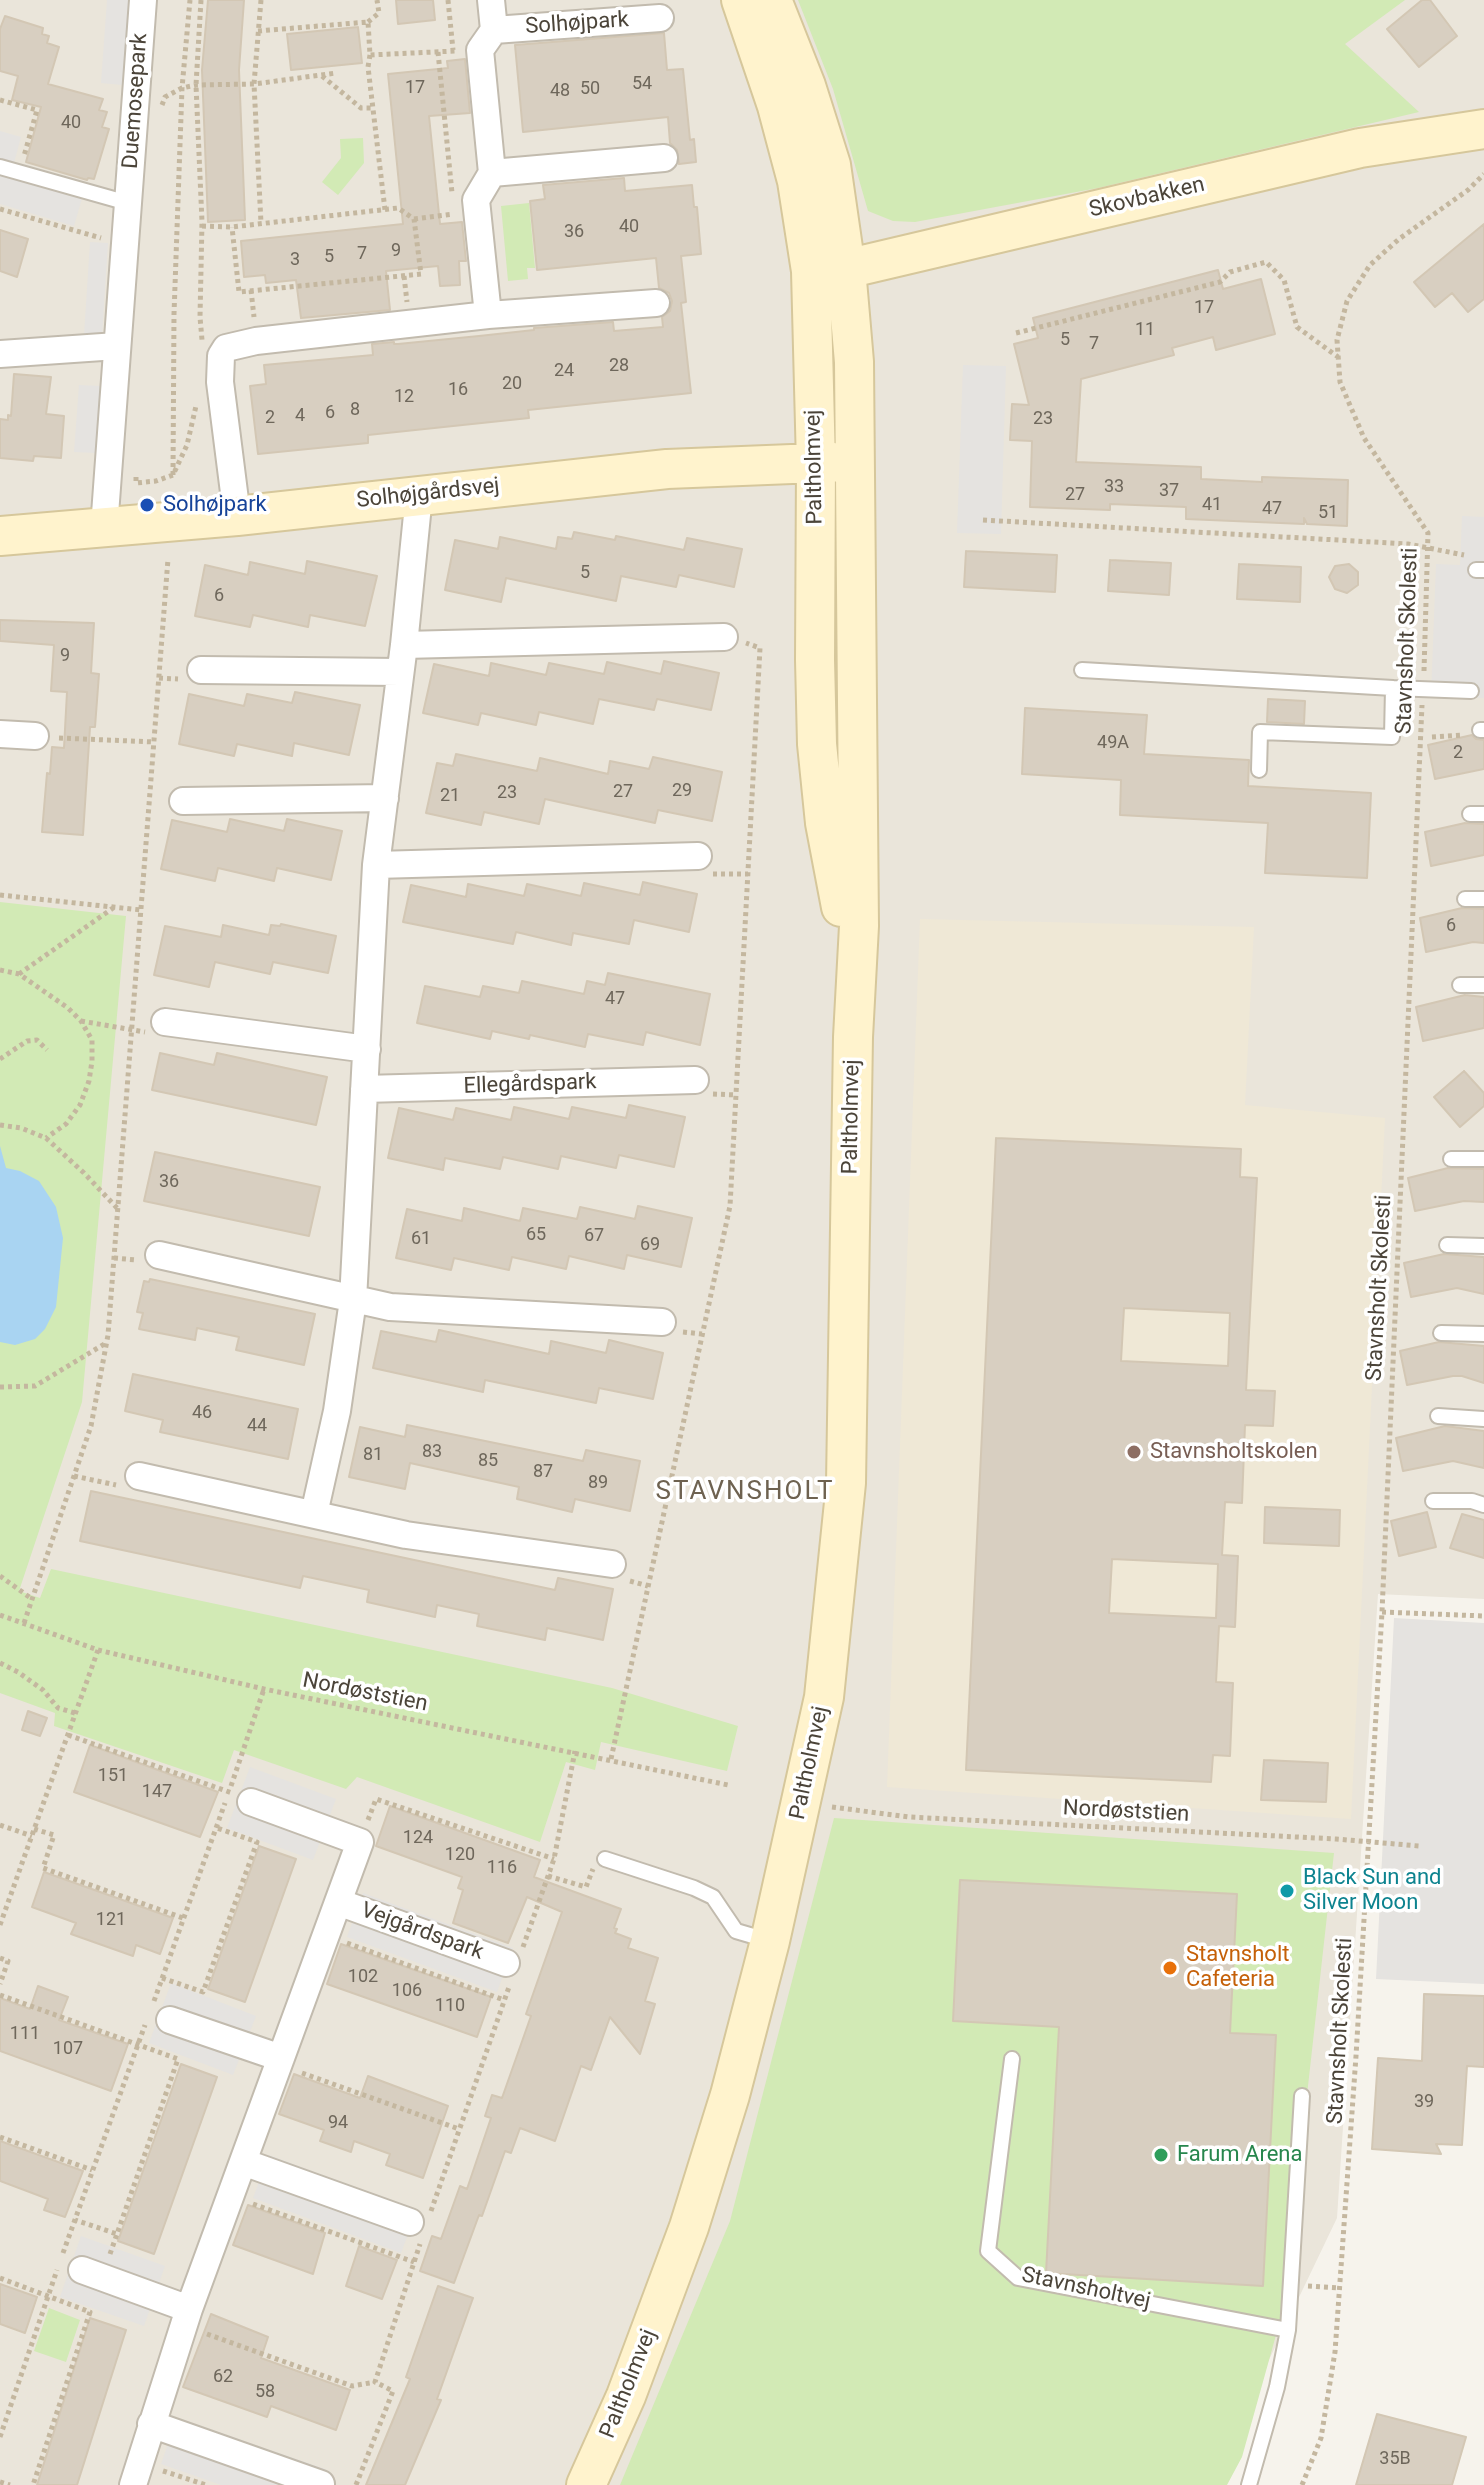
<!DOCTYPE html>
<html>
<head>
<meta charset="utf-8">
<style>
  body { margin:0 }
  canvas { display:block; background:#f6f3ec }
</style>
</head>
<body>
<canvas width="1484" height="2485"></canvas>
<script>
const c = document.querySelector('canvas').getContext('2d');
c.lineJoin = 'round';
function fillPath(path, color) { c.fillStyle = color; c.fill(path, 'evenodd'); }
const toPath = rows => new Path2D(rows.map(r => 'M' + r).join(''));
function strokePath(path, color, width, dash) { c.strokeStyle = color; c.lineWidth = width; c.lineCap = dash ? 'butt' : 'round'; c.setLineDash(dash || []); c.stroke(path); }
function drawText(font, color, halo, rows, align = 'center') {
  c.font = font + ' Roboto,sans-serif'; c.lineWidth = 7; c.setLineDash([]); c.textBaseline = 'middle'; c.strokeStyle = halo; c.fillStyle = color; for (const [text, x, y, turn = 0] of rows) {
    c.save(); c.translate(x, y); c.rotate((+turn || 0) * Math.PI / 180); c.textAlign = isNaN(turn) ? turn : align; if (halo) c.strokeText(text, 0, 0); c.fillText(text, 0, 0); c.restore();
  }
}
const residential = toPath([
  [0,0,1484,0,1484,1599,1378,1594,1337,2218,1209,2485,0,2485]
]);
const education = toPath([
  [920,919,1254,927,1245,1105,1385,1118,1351,1819,887,1787]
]);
const green = toPath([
  [798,0,1405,0,1345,44,1419,112,1098,188,915,222,893,221,868,211,833,89],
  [363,138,364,163,338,195,322,182,341,158,340,139],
  [529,203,535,268,527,268,528,279,508,281,501,206],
  [0,902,126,916,82,1402,19,1591,40,1598,51,1569,612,1688,738,1726,727,1771,601,1742,595,1770,566,1762,540,1842,357,1777,346,1789,234,1750,222,1783,54,1726,55,1713,0,1693],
  [834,1818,1334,1853,1283,2310,1242,2457,1227,2485,620,2485,730,2221],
  [49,2308,80,2320,66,2362,34,2351]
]);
const parking = toPath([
  [107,0,129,0,123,85,101,83],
  [0,131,21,137,11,174,83,195,74,226,0,204],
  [90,242,108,243,102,336,84,335],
  [963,365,1006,366,1001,534,957,533],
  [79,385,100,386,95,453,74,452],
  [1462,516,1484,517,1484,698,1431,696,1436,564,1460,565],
  [1394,1618,1484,1623,1484,1984,1376,1979],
  [250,1767,336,1799,313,1860,227,1828],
  [363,1893,513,1948,497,1992,347,1937],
  [171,1983,256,2016,233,2075,149,2043],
  [269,2155,417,2211,401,2253,253,2198],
  [81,2236,165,2266,144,2326,60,2297],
  [177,2418,325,2469,319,2485,221,2485,161,2464]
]);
const water = toPath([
  [0,1146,6,1168,20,1171,39,1181,56,1207,63,1238,56,1307,45,1329,35,1339,15,1345,0,1342]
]);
const building = toPath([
  [208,0,244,0,239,70,245,220,208,222,202,70,208,0],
  [396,0,433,0,435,20,398,24,396,0],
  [1422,0,1430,0,1457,36,1419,67,1387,29,1422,0],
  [5,16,43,28,42,34,49,36,47,43,59,47,48,84,103,99,99,110,107,112,102,127,109,129,94,179,88,178,87,180,26,162,41,107,12,100,18,76,0,71,0,29,5,16],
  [358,27,362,63,291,70,287,34,358,27],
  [664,33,667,70,683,69,690,140,694,139,696,162,679,164,677,150,670,143,668,117,523,132,515,45,664,33],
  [465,59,470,113,429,116,440,224,462,222,466,261,459,261,460,285,440,286,438,266,386,271,390,310,301,318,296,280,266,283,265,275,244,277,241,241,403,224,388,74,448,68,447,61,465,59],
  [624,178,625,191,692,185,694,207,697,207,701,254,681,256,686,302,681,303,691,393,528,410,529,418,368,435,368,443,258,454,250,386,266,384,264,365,373,355,372,344,394,342,394,344,398,344,479,336,534,330,534,328,613,322,614,331,663,327,662,317,670,311,672,301,669,293,659,288,656,258,537,270,530,201,545,199,543,185,624,178],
  [1484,224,1484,299,1468,312,1452,293,1435,307,1414,282,1484,224],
  [0,230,28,239,17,277,0,271,0,230],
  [1218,270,1223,289,1261,279,1275,334,1216,350,1213,337,1172,348,1174,355,1081,379,1076,462,1201,467,1201,479,1262,482,1262,477,1348,480,1347,526,1307,524,1304,518,1304,524,1186,519,1186,507,1110,504,1110,510,1030,507,1032,441,1010,440,1012,404,1029,405,1014,344,1038,338,1033,318,1218,270],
  [14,374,51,377,46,414,64,416,61,458,34,456,33,461,0,458,0,419,8,420,8,415,11,416,14,374],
  [574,532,615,540,616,536,684,550,687,538,742,549,734,587,679,575,676,587,621,576,616,601,506,578,501,602,445,590,455,540,498,549,500,537,556,549,558,537,572,539,574,532],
  [966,551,1057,555,1055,592,964,587,966,551],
  [1110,560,1171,563,1169,595,1108,591,1110,560],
  [307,561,377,576,365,626,310,615,308,627,253,615,250,627,195,616,205,565,248,575,250,562,305,574,307,561],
  [1239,564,1301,567,1300,602,1237,599,1239,564],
  [1349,564,1358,572,1358,585,1347,593,1335,589,1329,577,1335,566,1349,564],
  [0,620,94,623,91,673,99,674,95,727,90,727,83,835,42,832,47,773,50,774,52,747,64,748,67,692,51,691,54,645,0,641,0,620],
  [664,661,719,673,711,710,657,699,654,710,599,699,593,724,539,712,536,725,481,713,478,725,423,713,434,664,489,676,491,663,546,675,549,663,604,674,607,662,661,674,664,661],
  [295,692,360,705,349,755,294,743,292,756,237,744,234,756,179,744,189,694,244,706,247,694,292,703,295,692],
  [1268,699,1305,701,1304,724,1267,722,1268,699],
  [1025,708,1147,715,1144,754,1249,760,1248,786,1371,793,1367,878,1265,873,1268,823,1120,815,1121,780,1022,774,1025,708],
  [1472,735,1476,739,1484,740,1484,769,1435,779,1428,745,1472,735],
  [456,754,537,771,540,758,608,774,610,761,649,769,653,757,722,772,712,821,658,810,655,823,545,799,539,824,484,812,481,825,426,813,437,763,453,766,456,754],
  [230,819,284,831,287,819,342,831,331,880,277,868,274,881,218,868,215,881,161,869,172,820,227,832,230,819],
  [1465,823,1484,824,1484,855,1431,866,1425,832,1465,823],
  [643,882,697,894,689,932,634,920,629,944,573,933,571,945,516,932,513,944,403,922,411,885,466,897,468,884,524,896,527,884,581,896,584,883,640,895,643,882],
  [1462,908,1484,909,1484,943,1473,942,1426,952,1420,918,1462,908],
  [281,924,336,936,328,973,273,962,270,974,215,962,209,987,154,975,165,926,221,937,223,925,269,935,271,925,280,926,281,924],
  [608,973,710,994,700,1045,646,1032,643,1045,588,1034,585,1047,530,1035,529,1039,492,1031,490,1039,417,1023,425,986,480,997,483,986,519,993,522,981,584,994,587,981,605,985,608,973],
  [1465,995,1484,997,1484,1028,1423,1041,1416,1007,1465,995],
  [160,1053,214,1065,217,1053,327,1077,316,1125,152,1090,160,1053],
  [1464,1071,1484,1093,1484,1106,1460,1127,1434,1097,1464,1071],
  [629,1105,685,1117,674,1167,619,1155,616,1168,561,1156,558,1169,503,1157,500,1169,445,1158,443,1170,388,1158,399,1108,453,1120,456,1108,511,1120,514,1107,569,1119,572,1107,626,1118,629,1105],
  [996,1138,1241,1149,1240,1177,1257,1178,1246,1390,1275,1391,1273,1426,1245,1425,1242,1503,1225,1502,1222,1555,1238,1556,1235,1627,1219,1626,1216,1682,1233,1683,1230,1756,1213,1755,1211,1782,966,1770,996,1138],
  [1124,1308,1230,1313,1228,1366,1121,1361,1124,1308],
  [1112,1559,1218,1564,1216,1618,1109,1613,1112,1559],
  [155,1152,320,1187,309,1236,144,1201,155,1152],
  [1448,1168,1484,1169,1484,1202,1464,1201,1415,1211,1408,1178,1448,1168],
  [638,1206,692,1218,681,1267,627,1255,624,1269,569,1256,566,1269,512,1257,509,1270,454,1258,451,1270,396,1258,407,1209,462,1221,464,1208,520,1221,523,1208,577,1219,580,1207,635,1219,638,1206],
  [1444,1254,1484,1257,1484,1294,1457,1288,1411,1297,1404,1263,1444,1254],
  [150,1279,315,1314,304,1365,236,1350,239,1337,197,1328,195,1340,139,1329,143,1313,137,1312,144,1281,149,1282,150,1279],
  [439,1330,549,1354,551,1341,606,1353,609,1340,663,1353,653,1399,599,1388,596,1403,485,1380,483,1392,373,1368,381,1331,436,1342,439,1330],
  [1439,1342,1484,1346,1484,1383,1462,1376,1453,1376,1407,1385,1400,1351,1439,1342],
  [133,1374,298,1409,288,1459,160,1432,163,1420,125,1411,133,1374],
  [407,1425,583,1461,586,1450,640,1461,630,1511,575,1499,572,1512,538,1504,517,1499,519,1487,410,1463,405,1489,349,1477,360,1427,405,1437,407,1425],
  [1445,1426,1484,1431,1484,1468,1453,1461,1403,1471,1396,1438,1445,1426],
  [91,1491,555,1590,558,1578,613,1589,603,1640,547,1628,545,1640,477,1626,479,1614,437,1605,435,1617,367,1602,369,1590,303,1576,300,1588,80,1541,91,1491],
  [1265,1507,1340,1510,1339,1546,1264,1543,1265,1507],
  [1427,1512,1436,1547,1399,1556,1391,1521,1427,1512],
  [1462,1514,1484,1520,1484,1558,1450,1548,1462,1514],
  [28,1711,47,1718,40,1736,22,1730,28,1711],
  [90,1745,218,1792,200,1837,74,1792,90,1745],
  [1264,1760,1328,1763,1326,1802,1261,1800,1264,1760],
  [390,1806,540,1860,534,1877,621,1909,614,1928,617,1929,615,1933,631,1939,628,1948,658,1958,645,2001,655,2004,640,2054,610,2017,591,2070,581,2066,555,2141,520,2128,511,2153,505,2151,482,2216,479,2215,454,2283,420,2271,432,2236,441,2239,460,2186,467,2189,491,2118,485,2116,492,2095,502,2098,531,2016,526,2014,562,1912,527,1897,508,1943,453,1923,463,1890,458,1888,462,1877,376,1846,390,1806],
  [259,1846,296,1859,245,2002,208,1989,259,1846],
  [44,1872,173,1918,160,1954,136,1945,133,1956,71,1934,76,1923,32,1907,44,1872],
  [960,1880,1237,1894,1230,2033,1276,2035,1263,2286,1046,2273,1059,2027,953,2021,960,1880],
  [341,1944,491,1997,477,2037,327,1984,341,1944],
  [38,1986,68,1997,59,2020,128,2044,111,2091,0,2051,0,1998,30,2009,38,1986],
  [1424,1994,1484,1996,1484,2067,1467,2066,1462,2145,1436,2144,1441,2154,1372,2149,1378,2058,1422,2061,1424,1994],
  [181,2064,217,2077,154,2254,118,2241,181,2064],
  [294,2074,360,2098,368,2076,448,2106,423,2178,386,2165,390,2154,354,2141,351,2152,320,2141,324,2130,279,2114,294,2074],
  [0,2141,83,2171,65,2217,44,2210,48,2199,0,2181,0,2141],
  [248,2205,325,2233,313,2274,233,2245,248,2205],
  [359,2246,397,2260,382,2299,346,2286,359,2246],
  [0,2284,37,2297,25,2333,0,2324,0,2284],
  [438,2286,473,2298,437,2399,441,2400,405,2485,366,2485,410,2379,406,2377,438,2286],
  [211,2314,268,2337,261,2358,350,2390,336,2430,271,2406,267,2417,183,2387,211,2314],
  [90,2318,126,2330,77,2485,37,2485,90,2318],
  [1377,2414,1466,2437,1452,2485,1356,2485,1377,2414]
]);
const path = toPath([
  [201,0,196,85,202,222,200,317,202,340],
  [261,0,254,84,261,223],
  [448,0,453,50],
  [368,22,379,13,377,0],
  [258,31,368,22,370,55,455,51],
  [438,52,452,193],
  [370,55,368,67,385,210],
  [322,76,361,108,372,108],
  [0,100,37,110,24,156],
  [162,105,165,97,182,88,196,85,254,84,336,73],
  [0,209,101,238],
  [414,219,453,214],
  [202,226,232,227,398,208,414,219,421,274,239,292,232,227],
  [404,276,407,302],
  [251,290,254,317],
  [1016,333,1220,282,1230,272,1266,262,1284,280,1297,327,1338,357],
  [173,475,174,314,182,88,190,0],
  [136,477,136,483,156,481,173,475,187,445,196,406],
  [983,520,1408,544,1464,555],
  [1424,671,1428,533,1364,438,1340,382,1337,340,1347,301,1370,265,1399,239,1468,190,1484,174],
  [159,678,178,679],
  [1432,737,1463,735],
  [59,738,154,742],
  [713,874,748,874],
  [0,895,141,910],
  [0,970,19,974,68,1008,81,1021,92,1040,92,1061,89,1081,80,1105,66,1124,46,1138],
  [19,974,113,908],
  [81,1021,145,1032],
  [0,1059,27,1041,37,1040,47,1050],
  [713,1094,736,1095],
  [0,1125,21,1128,46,1138,84,1173,117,1208],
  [114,1258,136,1260],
  [683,1332,702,1334],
  [0,1387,35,1386,106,1343],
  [74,1476,116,1485],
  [0,1576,32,1599],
  [630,1581,648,1586],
  [1382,1612,1484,1616],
  [0,1615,98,1650,264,1689,728,1785],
  [24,1623,91,1426,108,1335,168,559],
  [0,1663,18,1672,43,1690,58,1708,75,1713],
  [68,1735,232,1793],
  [611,1759,730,1206,760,648,746,643],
  [231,1786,264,1689],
  [832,1807,909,1817,1336,1839,1419,1846],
  [368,1820,376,1799,554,1859],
  [0,1825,32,1836],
  [34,1829,54,1835,43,1868,183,1918],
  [548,1876,586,1887,593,1869],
  [0,1925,98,1650],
  [347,1943,504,2000],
  [523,1947,554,1859,575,1751],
  [0,1958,8,1961,0,1984],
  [162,1978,203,1992,257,1842,217,1828],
  [0,1995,178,2059,117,2234,75,2220],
  [154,2001,225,1803],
  [302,2073,459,2129],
  [0,2137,92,2170],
  [253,2204,414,2262],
  [431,2211,509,1987],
  [63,2253,145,2025],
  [110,2254,117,2234],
  [0,2278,90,2312,33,2485],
  [1308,2286,1340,2288],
  [207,2334,352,2386,375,2382],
  [0,2437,57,2270],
  [163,2471,206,2485],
  [0,2482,10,2485],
  [356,2485,393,2391,375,2382,420,2244],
  [1302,2485,1321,2438,1335,2352,1356,2056,1382,1612,1422,705]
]);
const lane = toPath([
  [0,167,128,203],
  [1476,570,1484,570],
  [1082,670,1393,688],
  [1480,730,1484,730],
  [1259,770,1260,732,1392,737,1393,688,1471,691],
  [1470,814,1484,814],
  [1465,899,1484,899],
  [1460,985,1484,985],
  [1451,1159,1484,1159],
  [1447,1245,1484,1246],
  [1441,1333,1484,1334],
  [1438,1416,1484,1419],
  [1433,1501,1472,1501,1484,1505],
  [605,1859,694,1888,713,1897,736,1931,770,1941],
  [1012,2059,988,2251,1018,2278,1288,2330],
  [1249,2485,1277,2387,1288,2330,1302,2096]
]);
const street = toPath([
  [494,30,660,18],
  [492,173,664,158],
  [488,315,656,303],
  [0,354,117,346],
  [237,516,220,382,221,356,226,348,256,341,488,315,476,200,492,173,480,50,494,30,491,0],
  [104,528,143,0],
  [404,645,724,637],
  [201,670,400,672],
  [0,734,35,736],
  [183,801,385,798],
  [376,865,698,856],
  [165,1022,367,1049],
  [364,1089,695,1080],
  [159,1255,390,1307,662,1322],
  [139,1476,406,1535,612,1564],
  [314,1514,337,1411,353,1300,376,865,404,645,419,495],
  [338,1902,506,1963],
  [170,2020,281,2058],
  [243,2162,410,2222],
  [82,2270,189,2309],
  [151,2424,321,2484],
  [133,2485,189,2309,360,1842,251,1802]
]);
const secondary = toPath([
  [741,0,777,106,797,181,811,271,816,464,815,660,817,744,825,823,841,907],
  [822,270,846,269,1360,148,1484,129],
  [0,536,237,516,667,469,842,462],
  [586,2485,626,2396,689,2227,730,2095,770,1941,824,1697,846,1483,853,1037,859,926,854,362,846,269,831,165,806,86,772,0]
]);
const markers = [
  [147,505,8,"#1a4fb4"],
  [1134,1452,8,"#8d6e63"],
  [1287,1891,8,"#0f9aa8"],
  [1170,1968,8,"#e8710a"],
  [1161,2155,8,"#2e9e5b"]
];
const numberNames = [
  ["54",642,84],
  ["17",415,88],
  ["50",590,89],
  ["48",560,91],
  ["40",71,123],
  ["40",629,227],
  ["36",574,232],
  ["9",396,251],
  ["7",362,254],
  ["5",329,257],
  ["3",295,260],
  ["17",1204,308],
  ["11",1145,330],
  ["5",1065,340],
  ["7",1094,344],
  ["28",619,366],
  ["24",564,371],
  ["20",512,384],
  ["16",458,390],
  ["12",404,397],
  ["8",355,410],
  ["6",330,413],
  ["4",300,416],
  ["2",270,418],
  ["23",1043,419],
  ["33",1114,487],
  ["37",1169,491],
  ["27",1075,495],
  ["41",1212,505],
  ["47",1272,509],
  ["51",1328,513],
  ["5",585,573],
  ["6",219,596],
  ["9",65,656],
  ["49A",1113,743],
  ["2",1458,753],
  ["29",682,791],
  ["27",623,792],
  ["23",507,793],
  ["21",450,796],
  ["6",1451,926],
  ["47",615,999],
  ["36",169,1182],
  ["65",536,1235],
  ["67",594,1236],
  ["61",421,1239],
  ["69",650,1245],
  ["46",202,1413],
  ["44",257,1426],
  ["83",432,1452],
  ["81",373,1455],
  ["85",488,1461],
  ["87",543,1472],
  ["89",598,1483],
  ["151",113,1776],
  ["147",157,1792],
  ["124",418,1838],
  ["120",460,1855],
  ["116",502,1868],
  ["121",111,1920],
  ["102",363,1977],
  ["106",407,1991],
  ["110",450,2006],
  ["111",25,2034],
  ["107",68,2049],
  ["39",1424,2102],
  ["94",338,2123],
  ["62",223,2377],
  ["58",265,2392],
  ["35B",1395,2459]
];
const streetNames = [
  ["Solhøjpark",577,24,-4],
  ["Duemosepark",136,101,-86],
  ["Skovbakken",1147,198,-13],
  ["Paltholmvej",815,467,-91],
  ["Solhøjgårdsvej",428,494,-6],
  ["Stavnsholt Skolesti",1408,641,-88],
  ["Ellegårdspark",530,1085,-2],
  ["Paltholmvej",852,1117,-89],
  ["Stavnsholt Skolesti",1380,1288,-87],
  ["Nordøststien",365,1693,11],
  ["Paltholmvej",810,1763,-78],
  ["Nordøststien",1126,1812,3],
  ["Vejgårdspark",422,1932,20],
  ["Stavnsholt Skolesti",1341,2031,-87],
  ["Stavnsholtvej",1086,2289,12],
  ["Paltholmvej",629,2384,-68]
];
const transitNames = [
  ["Solhøjpark",163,505]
];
const educationNames = [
  ["Stavnsholtskolen",1150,1452]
];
const cultureNames = [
  ["Black Sun and",1303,1878],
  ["Silver Moon",1303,1903]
];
const foodNames = [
  ["Stavnsholt",1186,1955],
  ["Cafeteria",1186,1980]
];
const leisureNames = [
  ["Farum Arena",1177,2155]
];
const quarterNames = [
  ["STAVNSHOLT",745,1492]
];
fillPath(residential, '#eae5da');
fillPath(education, '#efe8d6');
fillPath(green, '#d2eab5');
fillPath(parking, '#e5e3e0');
fillPath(water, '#a9d4f2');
fillPath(building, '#d8cfc1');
strokePath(building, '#d3c7b4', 2);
strokePath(lane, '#c2bbae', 18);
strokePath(street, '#c2bbae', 30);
strokePath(secondary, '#d6c79b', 42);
strokePath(path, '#c4b79f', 5, [4, 4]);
strokePath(lane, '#fff', 14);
strokePath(street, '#fff', 26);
strokePath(secondary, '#fff3cd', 38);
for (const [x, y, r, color] of markers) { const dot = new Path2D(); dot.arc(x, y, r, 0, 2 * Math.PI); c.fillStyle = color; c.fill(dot); strokePath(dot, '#fff', 3); }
drawText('18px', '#6e675b', null, numberNames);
drawText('22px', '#4b4439', '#fff', streetNames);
drawText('22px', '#164399', '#fff', transitNames, 'left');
drawText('22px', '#785e54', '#fff', educationNames, 'left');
drawText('22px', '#0d838f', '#fff', cultureNames, 'left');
drawText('22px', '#c56008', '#fff', foodNames, 'left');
drawText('22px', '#27864d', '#fff', leisureNames, 'left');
c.letterSpacing = '2px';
drawText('26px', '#6e6250', '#fff', quarterNames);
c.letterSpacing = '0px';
</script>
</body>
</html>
